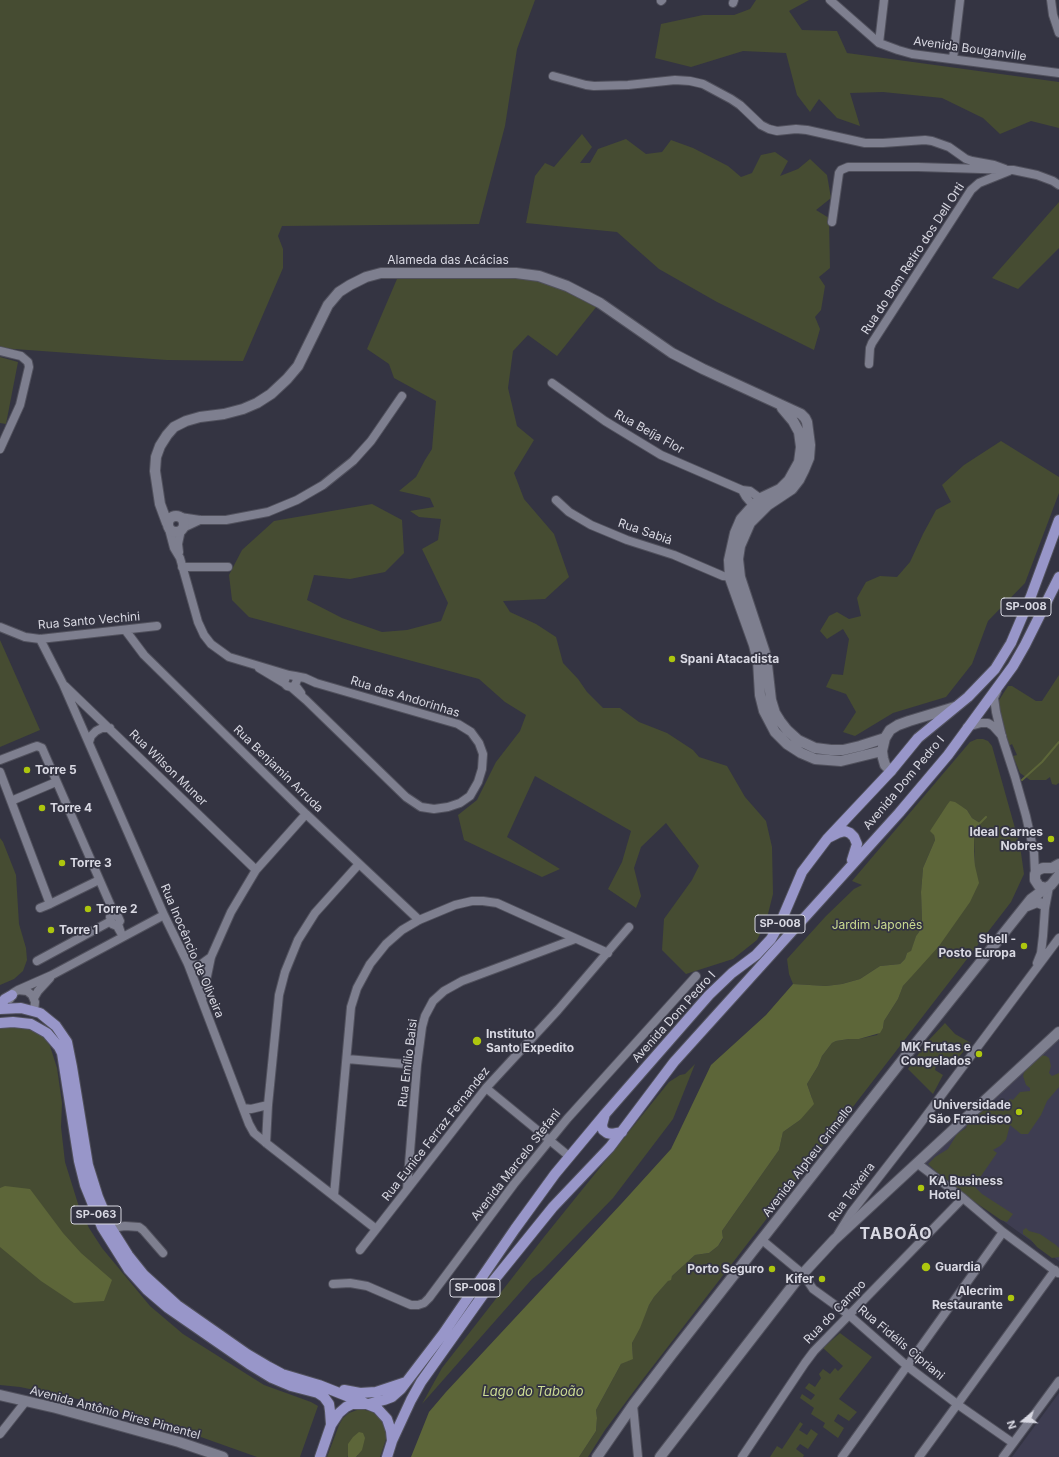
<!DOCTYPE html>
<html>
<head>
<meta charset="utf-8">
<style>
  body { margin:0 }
  #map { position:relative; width:1059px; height:1457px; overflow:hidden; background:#343442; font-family:Inter,sans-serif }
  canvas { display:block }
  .north { position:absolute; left:1003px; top:1401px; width:40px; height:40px; -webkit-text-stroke:3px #343442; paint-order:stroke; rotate:252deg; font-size:11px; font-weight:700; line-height:16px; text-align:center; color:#d8d8e2 }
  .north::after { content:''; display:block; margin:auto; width:14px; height:18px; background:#d8d8e2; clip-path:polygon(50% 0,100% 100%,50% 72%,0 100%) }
</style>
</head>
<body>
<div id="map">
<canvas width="1059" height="1457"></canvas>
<div class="north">N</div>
</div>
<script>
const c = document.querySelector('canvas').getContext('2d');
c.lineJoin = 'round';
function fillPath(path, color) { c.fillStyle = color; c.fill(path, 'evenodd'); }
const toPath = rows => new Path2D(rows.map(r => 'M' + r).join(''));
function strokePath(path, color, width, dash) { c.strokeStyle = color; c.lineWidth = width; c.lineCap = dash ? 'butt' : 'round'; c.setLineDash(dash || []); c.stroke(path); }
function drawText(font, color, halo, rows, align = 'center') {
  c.font = font + ' Inter,sans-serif'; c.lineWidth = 3.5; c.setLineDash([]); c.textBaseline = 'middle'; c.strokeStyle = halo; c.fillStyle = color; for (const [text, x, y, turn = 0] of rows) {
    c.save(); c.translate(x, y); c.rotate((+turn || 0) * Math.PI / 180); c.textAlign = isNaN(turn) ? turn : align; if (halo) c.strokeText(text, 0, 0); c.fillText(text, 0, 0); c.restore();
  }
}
const built = toPath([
  [1059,1039,1059,1261,924,1164,1034,1060],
  [1059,1393,1059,1457,1012,1457]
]);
const green = toPath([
  [0,0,535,0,517,49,505,126,479,224,282,226,278,236,283,249,283,268,243,361,167,360,0,348],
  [756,0,809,0,789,11,802,30,837,31,847,53,1059,82,1059,128,1031,121,1000,134,983,118,942,98,883,92,850,93,860,126,837,118,819,99,810,112,797,95,786,53,743,51,691,67,655,58,661,24,703,15,734,15,750,9],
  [582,134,592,147,580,163,590,163,598,149,626,139,646,154,662,152,671,140,693,148,728,166,741,177,752,173,761,155,775,152,788,161,780,176,798,169,810,159,827,175,831,198,816,210,829,218,830,268,819,277,825,286,821,310,815,317,820,329,814,350,717,302,659,269,617,232,526,223,535,176,545,163,554,167],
  [1059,202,1059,248,1018,289,992,278],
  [498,276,543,280,597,306,557,356,528,335,513,351,508,388,517,426,534,440,514,473,524,499,554,534,569,577,545,599,503,601,510,612,536,624,556,637,563,663,578,679,587,692,603,708,620,708,639,722,667,733,693,750,699,757,727,766,745,797,766,821,772,847,773,894,766,922,757,940,733,959,686,974,662,950,664,919,692,880,699,866,666,823,641,847,634,868,641,896,636,908,608,889,622,862,631,831,535,776,507,837,560,869,542,877,464,840,458,815,477,800,496,762,520,731,526,715,505,702,479,679,249,617,232,600,229,575,242,550,274,521,372,504,402,520,404,553,385,572,350,579,314,575,307,600,342,618,382,632,407,630,441,621,448,603,422,549,438,540,441,519,419,517,410,511,434,507,430,498,399,491,416,477,425,460,432,449,436,401,394,378,389,364,367,349,397,279],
  [0,357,18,362,6,424,0,423],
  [1001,441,1059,477,1059,493,1025,583,988,621,972,664,946,697,893,713,855,736,843,732,856,712,846,694,826,687,832,674,843,675,849,639,843,629,827,639,820,631,829,616,837,612,849,619,861,616,857,598,866,582,880,576,897,577,910,562,923,534,936,510,951,502,942,485,964,465],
  [0,640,40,730,0,747],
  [1059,675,1059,783,1056,785,1052,784,1050,777,1046,780,1030,780,1020,773,1013,756,1017,755,1012,744,1009,746,996,705,1008,686,1012,686,1036,701,1042,701],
  [977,739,983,739,988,741,992,746,1020,846,1024,874,1011,902,643,1379,605,1430,588,1457,579,1457,596,1431,597,1418,596,1410,621,1364,633,1358,632,1343,649,1305,654,1297,672,1276,695,1255,709,1253,718,1246,723,1239,722,1231,724,1228,779,1150,783,1132,800,1120,812,1098,807,1084,818,1066,822,1056,832,1043,836,1041,849,1039,859,1039,877,1035,883,1028,884,1021,898,999,903,986,913,974,975,866,974,839,980,823,972,818,967,810,962,807,934,835,935,840,923,868,921,892,922,922,919,932,916,936,911,952,907,953,905,959,900,964,880,966,860,979,842,984,826,986,793,984,789,974,787,959,826,916,854,889,862,885,852,881,970,742],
  [0,838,3,842,16,875,19,924,26,948,27,960,23,971,14,979,0,985],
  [945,1023,955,1034,971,1043,957,1059,937,1061,935,1070,943,1075,933,1094,908,1069,927,1042],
  [0,1027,21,1027,32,1030,43,1036,50,1046,57,1068,62,1103,61,1127,65,1162,79,1207,89,1228,102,1248,150,1306,183,1334,264,1385,311,1402,318,1406,300,1457,257,1457,170,1426,146,1421,124,1414,102,1404,20,1387,0,1385],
  [1041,1055,1046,1056,1049,1058,1051,1066,1049,1073,1052,1076,1059,1073,1059,1087,1047,1101,1041,1115,1028,1134,1021,1134,1010,1125,1006,1140,1000,1146,993,1150,997,1153,974,1186,982,1194,1013,1214,1007,1222,1001,1220,953,1187,928,1164,935,1157,948,1149,957,1134,966,1128,967,1124,990,1105,997,1105,1000,1110,1004,1111,1005,1106,1007,1105,1007,1102,1010,1099,1013,1100,1020,1092,1030,1091,1030,1088,1026,1085,1023,1076,1026,1066],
  [695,1064,673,1119,613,1198,542,1271,532,1279,422,1404,442,1368,544,1237,669,1082,680,1075,685,1074],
  [1026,1228,1029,1231,1040,1234,1056,1245,1059,1248,1059,1257,1052,1258,1037,1247,1031,1240,1023,1234,1023,1230],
  [840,1333,872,1357,839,1399,857,1412,849,1421,838,1414,834,1421,844,1428,838,1438,823,1427,825,1423,811,1414,814,1408,800,1398,802,1394,811,1400,815,1395,805,1388,809,1383,815,1387,821,1378,819,1374,823,1369,830,1374,835,1368,838,1371,843,1366,823,1348],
  [357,1410,365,1410,373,1412,379,1417,384,1423,387,1431,386,1439,380,1457,356,1457,358,1455,347,1456,348,1457,327,1457,339,1425,343,1418,349,1413],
  [800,1422,803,1424,799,1430,807,1435,811,1429,818,1434,808,1449,800,1444,796,1449,804,1455,803,1457,770,1457,777,1446,782,1449]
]);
const water = toPath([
  [950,801,955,802,967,810,972,818,980,823,974,839,974,851,975,866,979,883,970,902,939,946,903,986,898,999,884,1021,883,1028,880,1033,859,1039,849,1039,836,1041,832,1043,822,1056,818,1066,807,1084,814,1104,800,1120,783,1132,779,1150,724,1228,722,1231,723,1238,718,1246,709,1253,695,1255,672,1276,671,1280,668,1281,654,1297,649,1305,640,1328,632,1343,633,1359,621,1364,596,1410,597,1418,596,1431,579,1457,411,1457,429,1412,446,1392,622,1203,671,1149,711,1065,766,1015,793,984,826,986,842,984,860,979,880,966,900,964,905,959,907,953,911,951,916,936,919,932,922,922,921,892,923,868,935,840,934,835,930,831,947,805],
  [5,1186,30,1189,63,1233,81,1253,112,1280,104,1301,74,1303,41,1281,0,1247,0,1188],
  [359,1432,363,1433,365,1438,362,1450,356,1457,348,1457,348,1444,353,1437]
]);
const stream = toPath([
  [1022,780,1042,762,1059,742],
  [980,823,986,817]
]);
const minor = toPath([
  [830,0,879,43,898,50,912,54,1059,73],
  [1051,0,1053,15,1059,33],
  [661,1,662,0],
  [733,3,734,0],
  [879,43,884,0],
  [953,59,960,0],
  [553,76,586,85,594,86,628,85,675,80,690,81,703,84,731,99,740,105,761,125,769,129,777,131,796,129,807,130,865,143,883,143,925,140,932,141,949,147,966,159,972,161,994,165,1005,169],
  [832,222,839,173,841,170,848,167,918,167,1013,170,1037,175,1053,181,1059,185],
  [0,351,21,356,28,362,29,367,20,405,0,449],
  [869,364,870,348,872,343,971,190,979,183,1009,171],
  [552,383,605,421,661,455,742,490,750,491,765,502],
  [742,490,746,497,757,510],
  [556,500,569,512,591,525,627,540,674,555,723,576,735,577],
  [180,517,200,520,226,520,268,512,297,500,323,485,353,461,371,441,402,396],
  [183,528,200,520],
  [169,529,174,548,180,558,198,622,204,635,211,644,229,657,289,675],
  [179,552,178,544,181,530],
  [182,567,228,567],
  [0,627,25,637,40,639,157,626],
  [126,631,144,655,306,814,419,920],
  [40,639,63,684,164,915,188,964,249,1124,254,1133,266,1143,376,1229],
  [259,668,284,683],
  [295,685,291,687,287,686,284,683,286,677,289,675,295,676,297,680,295,685,301,693],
  [65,686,256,870],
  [291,687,306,700,406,797,421,807,434,809,448,807,460,803,470,796,478,782,482,769,483,754,479,743,471,732,458,724,444,720,316,683,305,678,295,676],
  [997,691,994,698,996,712,1002,737,1015,777,1026,816,1034,852,1035,874],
  [967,727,981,723,988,723,993,726,1002,736],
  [89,742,91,736,96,731,102,728,110,728],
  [0,760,34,747,37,746,42,748,114,913],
  [0,772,50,904,99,880],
  [11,801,56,782],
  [40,908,50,904],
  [116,912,120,921,118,924,121,933,117,926,112,924,110,917,111,914,116,912],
  [37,961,111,921],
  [1037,963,1041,953,1043,936,1045,908,1049,887],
  [188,964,200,965,211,957],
  [18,990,27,991,32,995,35,1002,34,1011],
  [34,998,38,991,50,978],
  [10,999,13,993,18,990,52,975,164,915],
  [202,1000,211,957,231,912,256,870,306,814],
  [347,1059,417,1065],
  [486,1088,570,1157],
  [243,1108,251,1109,268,1105],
  [266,1143,268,1105,279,995,285,972,298,940,315,913,359,864],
  [918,1164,963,1198,1003,1232,1058,1273],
  [407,1189,417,1065,422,1027,425,1016,433,1001,444,991,462,981,575,939],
  [334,1195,351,1007,357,988,370,964,386,944,402,930,419,920,455,905,472,901,483,901,497,903,608,953],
  [111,1228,125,1226,139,1227,143,1230,163,1253],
  [838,1234,851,1213,917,1128,1059,938],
  [762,1240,803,1274,813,1289,849,1315,907,1366,957,1404,1013,1443],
  [360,1250,486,1088,558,1010,629,927],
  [333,1284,350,1283,367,1286,411,1305,418,1305,424,1303,429,1298,514,1184,567,1119,696,976],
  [633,1405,638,1457],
  [0,1434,26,1401],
  [742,1457,805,1363,814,1351,963,1198],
  [842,1457,1003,1232],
  [919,1457,1055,1270],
  [1003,1457,1059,1381]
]);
const tertiary = toPath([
  [782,408,793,421,799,432,801,447,799,462,789,480,780,489,761,498,749,510,741,519,735,533,729,560,730,578,754,645,758,661,760,695,764,711,775,732,787,744,801,753,815,759,841,761,882,751],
  '168 524a8 8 0 1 1 16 0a8 8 0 1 1-16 0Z',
  [167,523,160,504,155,471,156,457,160,446,167,435,174,427,186,421,200,417,224,414,243,409,257,403,271,394,287,379,298,366,328,305,339,292,350,285,366,277,381,273,516,273,539,276,567,286,600,303,672,353,703,369,801,414,805,418,807,422,810,445,809,458,804,470,799,480,792,489,768,505,750,523,740,546,738,559,740,577,766,656,771,700,775,713,780,721,787,730,798,740,815,748,831,750,843,750,860,746,885,738],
  [891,771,885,765,883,758,882,751,885,738,890,730,898,725,909,721,955,707],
  [1059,864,1052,868,1043,868,1038,870,1035,874,1035,880,1039,886,1046,888,1051,885,1059,875],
  [1027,906,1037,902,1042,904],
  [597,1457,633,1405,672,1354,908,1053,1031,899,1046,888],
  [660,1457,797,1280,834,1240,1059,1032]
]);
const secondary = toPath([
  [0,1395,56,1408,107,1422,179,1442,223,1457]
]);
const primary = toPath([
  [830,837,838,833,845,831,850,833,854,837,857,844,852,860],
  [0,1004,5,999,12,995],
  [0,1009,21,1008,40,1013,56,1026,67,1042,72,1067,88,1165,98,1197,111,1228,128,1255,144,1275,177,1305,247,1354,269,1367,282,1374,319,1385,377,1408,387,1419,391,1431,392,1441],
  [0,1023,13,1022,31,1024,47,1033,59,1047,62,1053,79,1161,85,1185,102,1227,129,1270,147,1290,168,1308,249,1364,272,1378,291,1386,318,1393,324,1397,329,1404,330,1411,331,1425],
  [605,1114,602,1125,603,1130,607,1133,612,1134,622,1132],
  [344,1390,360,1393,376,1392,406,1382],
  [320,1457,331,1425,339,1413,346,1407,352,1404,368,1404,384,1400,392,1397,401,1389,443,1334,515,1229,555,1174,605,1114,709,995,732,973,756,955,771,939,782,919,802,872,827,839,891,771,918,738,968,697,995,669,1011,643,1031,596,1059,520],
  [387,1457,392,1441,411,1400,421,1382,490,1285,553,1207,610,1147,674,1062,899,813,948,755,1013,666,1025,645,1059,577]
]);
const markers = [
  [672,659,4,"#adc60e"],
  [27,770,4,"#adc60e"],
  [42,808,4,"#adc60e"],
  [1051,839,4,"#adc60e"],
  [62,863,4,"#adc60e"],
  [88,909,4,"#adc60e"],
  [51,930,4,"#adc60e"],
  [1024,946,4,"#adc60e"],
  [477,1041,5,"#adc60e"],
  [979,1054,4,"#adc60e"],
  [1019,1112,4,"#adc60e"],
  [921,1188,4,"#adc60e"],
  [926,1267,5,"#adc60e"],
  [772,1269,4,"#adc60e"],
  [822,1279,4,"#adc60e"],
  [1011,1298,4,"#adc60e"]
];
const shields = [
  [1026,607,50],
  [780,924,50],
  [96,1215,50],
  [475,1288,50]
];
const shieldNames = [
  ["SP-008",1026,607],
  ["SP-008",780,924],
  ["SP-063",96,1215],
  ["SP-008",475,1288]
];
const streetNames = [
  ["Avenida Bouganville",970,49,8],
  ["Rua do Bom Retiro dos Dell Orti",913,259,-57],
  ["Alameda das Acácias",448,260],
  ["Rua Beíja Flor",649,432,29],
  ["Rua Sabiá",645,532,19],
  ["Rua Santo Vechini",89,621,-5],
  ["Rua das Andorinhas",405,697,17],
  ["Rua Wilson Muner",168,768,44],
  ["Rua Benjamin Arruda",278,769,44],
  ["Avenida Dom Pedro I",904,783,-50],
  ["Rua Inocêncio de Oliveira",192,951,67],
  ["Avenida Dom Pedro I",674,1017,-48],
  ["Rua Emílio Baisi",408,1063,-83],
  ["Rua Eunice Ferraz Fernandez",436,1134,-52],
  ["Avenida Alpheu Grimello",808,1161,-52],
  ["Avenida Marcelo Stefani",516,1165,-52],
  ["Rua Teixeira",852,1192,-54],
  ["Rua do Campo",835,1312,-46],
  ["Rua Fidélis Cipriani",901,1343,40],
  ["Avenida Antônio Pires Pimentel",115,1413,15]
];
const poiNames = [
  ["Spani Atacadista",680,659],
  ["Torre 5",35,770],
  ["Torre 4",50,808],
  ["Ideal Carnes",1043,832,"right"],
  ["Nobres",1043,846,"right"],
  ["Torre 3",70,863],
  ["Torre 2",96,909],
  ["Torre 1",59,930],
  ["Shell -",1016,939,"right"],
  ["Posto Europa",1016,953,"right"],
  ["Instituto",486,1034],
  ["Santo Expedito",486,1048],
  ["MK Frutas e",971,1047,"right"],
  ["Congelados",971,1061,"right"],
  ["Universidade",1011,1105,"right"],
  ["São Francisco",1011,1119,"right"],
  ["KA Business",929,1181],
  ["Hotel",929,1195],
  ["Guardia",935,1267],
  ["Porto Seguro",764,1269,"right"],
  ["Kifer",814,1279,"right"],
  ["Alecrim",1003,1291,"right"],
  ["Restaurante",1003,1305,"right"]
];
const parkNames = [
  ["Jardim Japonês",877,925]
];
const waterNames = [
  ["Lago do Taboão",533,1392]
];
const districtNames = [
  ["TABOÃO",896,1234]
];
fillPath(built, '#3e3d51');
fillPath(green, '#464c32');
fillPath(water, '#5d6639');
strokePath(stream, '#5d6639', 2);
strokePath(minor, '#51515d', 10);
strokePath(tertiary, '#51515d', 12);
strokePath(secondary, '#51515d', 12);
strokePath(primary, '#51515d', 12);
strokePath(minor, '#7e7f8f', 8);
strokePath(tertiary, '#7e7f8f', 10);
strokePath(secondary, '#7e7f8f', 10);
strokePath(primary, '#9896c9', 10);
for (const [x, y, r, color] of markers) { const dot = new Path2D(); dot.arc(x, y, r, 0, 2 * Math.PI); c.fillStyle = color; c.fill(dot); strokePath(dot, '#343442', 1.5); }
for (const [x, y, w] of shields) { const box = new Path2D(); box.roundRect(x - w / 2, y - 9, w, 18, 3); c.fillStyle = '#343442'; c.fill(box); strokePath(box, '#d8d8e2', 1); }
drawText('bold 11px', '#d8d8e2', null, shieldNames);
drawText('12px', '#d8d8e2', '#343442', streetNames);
drawText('bold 12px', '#d8d8e2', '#343442', poiNames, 'left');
drawText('12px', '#cada90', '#343442', parkNames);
drawText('italic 13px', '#cddd94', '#343442', waterNames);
c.letterSpacing = '1px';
drawText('bold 16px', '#d8d8e2', '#343442', districtNames);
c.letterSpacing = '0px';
</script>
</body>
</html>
